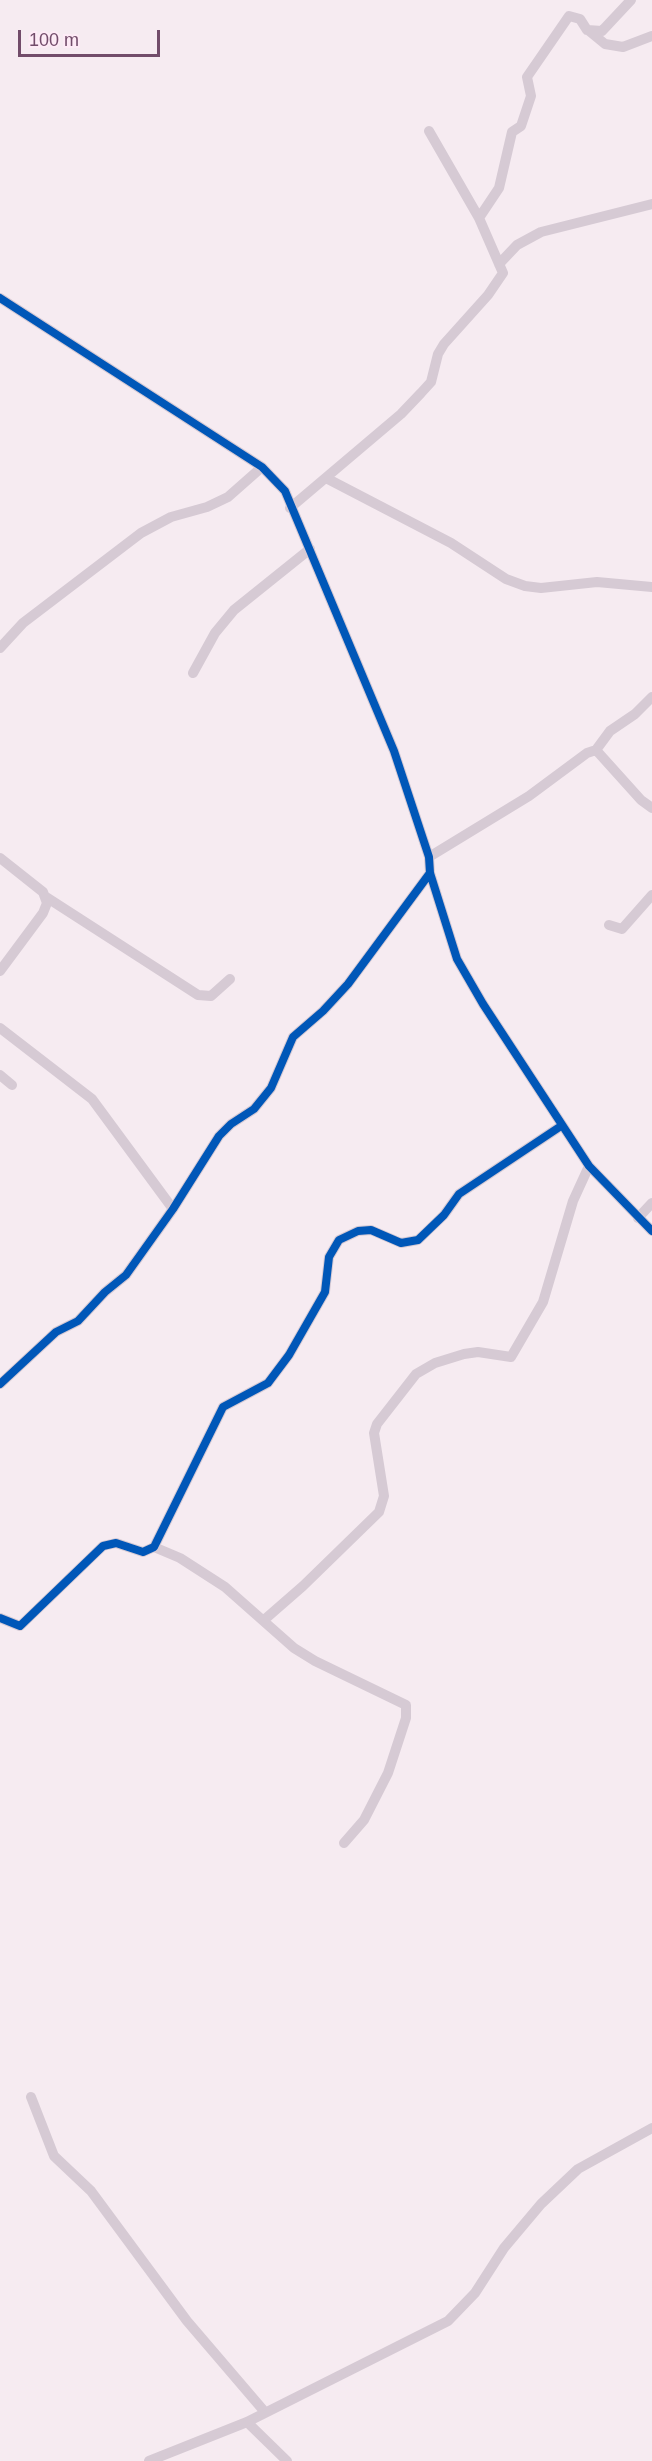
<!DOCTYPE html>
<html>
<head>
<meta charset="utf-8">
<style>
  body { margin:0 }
  #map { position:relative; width:652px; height:2461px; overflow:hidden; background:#f6ebf1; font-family:Arial,sans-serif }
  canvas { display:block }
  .scale { position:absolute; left:18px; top:30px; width:142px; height:27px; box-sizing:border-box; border:3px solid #724c6a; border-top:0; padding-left:8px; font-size:18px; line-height:21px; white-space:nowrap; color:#724c6a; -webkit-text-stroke:4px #feebf6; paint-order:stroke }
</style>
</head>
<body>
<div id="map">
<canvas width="652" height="2461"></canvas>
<div class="scale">100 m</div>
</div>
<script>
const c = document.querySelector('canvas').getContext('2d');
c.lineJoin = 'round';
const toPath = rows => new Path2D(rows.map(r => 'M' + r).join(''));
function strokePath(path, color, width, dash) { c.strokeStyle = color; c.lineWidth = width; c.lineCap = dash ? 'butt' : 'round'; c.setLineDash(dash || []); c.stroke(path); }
const minor = toPath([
  [588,30,605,44,623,47,652,36],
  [479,218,499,188,512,132,521,126,531,96,527,77,569,16,580,19,587,30,602,31,631,0],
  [499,264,517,245,541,232,652,204],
  [0,298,262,467,285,491,394,751,429,857,430,873,457,959,483,1004,589,1166,652,1231],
  [326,478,451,543,506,579,525,586,541,588,597,582,652,587],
  [290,508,401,414,421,393,431,382,438,354,444,344,488,295,503,273,479,218,429,131],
  [0,648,23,623,141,533,171,517,207,507,228,497,262,467],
  [193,673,215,633,234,610,310,549],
  [596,750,641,800,652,808],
  [429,857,529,796,587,753,596,750,610,731,635,714,652,697],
  [0,858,43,892,47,903,43,913,0,971],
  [46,897,198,995,211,996,230,979],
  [609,925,622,929,652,895],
  [0,1028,92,1099,173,1209],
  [0,1075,12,1085],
  [638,1218,652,1203],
  [0,1384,56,1332,78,1321,105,1292,126,1275,173,1209,219,1136,231,1124,254,1109,271,1088,293,1037,323,1011,348,984,430,873],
  [154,1547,180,1558,225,1587,294,1648,315,1661,406,1705,406,1718,388,1773,364,1820,344,1843],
  [0,1618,20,1626,103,1546,116,1543,143,1552,154,1547,223,1407,268,1383,289,1355,325,1292,329,1257,339,1240,358,1231,371,1230,401,1243,418,1240,444,1215,459,1194,561,1126],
  [264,1620,303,1586,379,1512,384,1496,374,1433,377,1424,416,1374,435,1363,464,1354,478,1352,511,1357,543,1302,573,1201,589,1166],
  [31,2097,54,2156,91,2191,187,2321,264,2411],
  [247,2422,287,2461],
  [149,2461,247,2422,448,2321,475,2293,504,2248,541,2204,578,2169,652,2128]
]);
const cycleway = toPath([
  [0,298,262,467,285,491,394,751,429,857,430,873,457,959,483,1004,589,1166,652,1231],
  [0,1384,56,1332,78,1321,105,1292,126,1275,173,1209,219,1136,231,1124,254,1109,271,1088,293,1037,323,1011,348,984,430,873],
  [0,1618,20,1626,103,1546,116,1543,143,1552,154,1547,223,1407,268,1383,289,1355,325,1292,329,1257,339,1240,358,1231,371,1230,401,1243,418,1240,444,1215,459,1194,561,1126]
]);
strokePath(minor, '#d6cad4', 10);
strokePath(cycleway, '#0057b8', 8);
</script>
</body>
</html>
